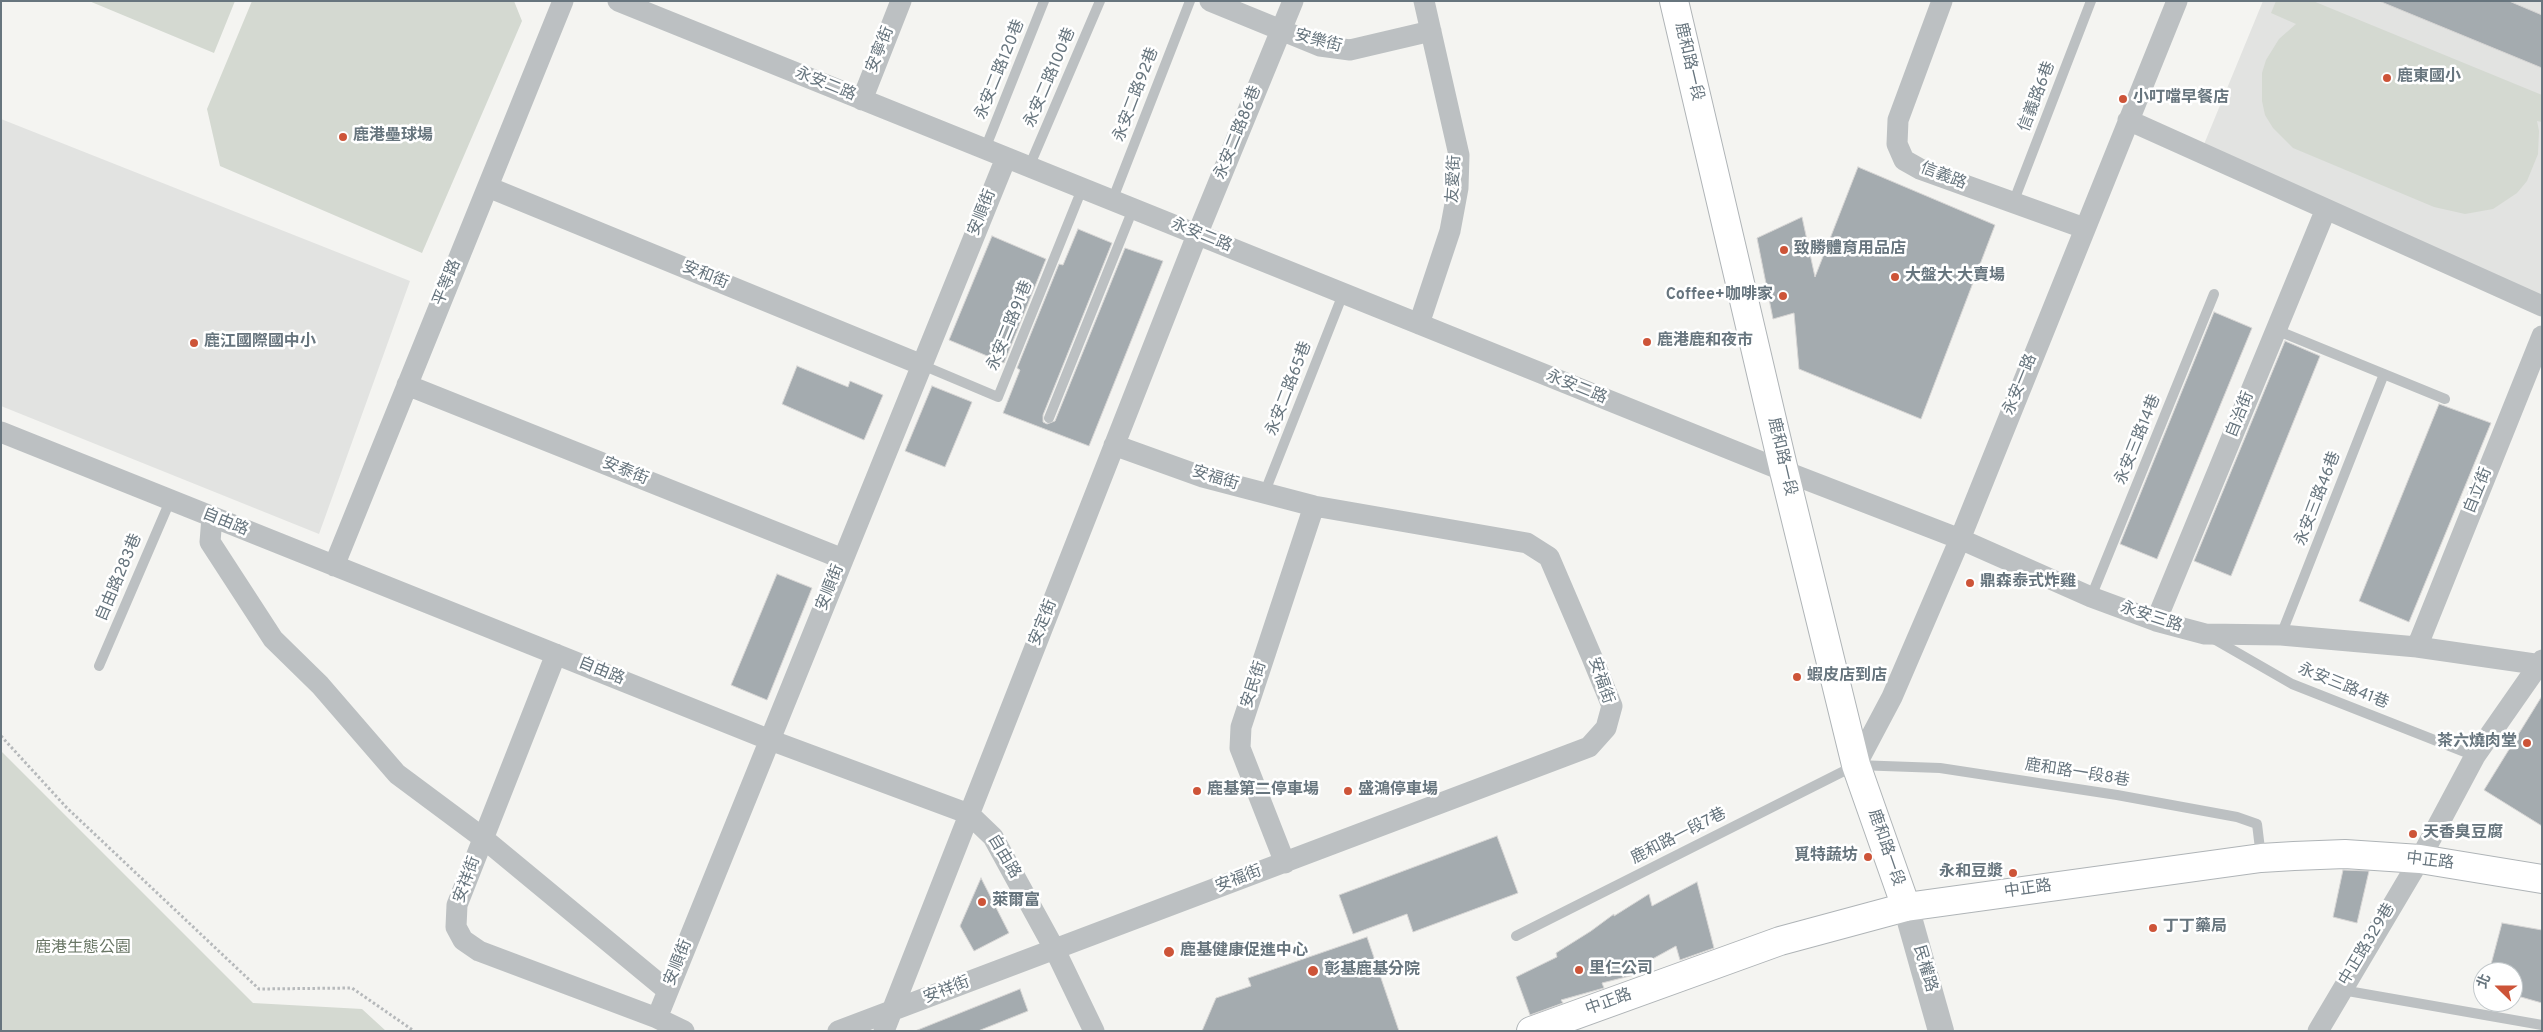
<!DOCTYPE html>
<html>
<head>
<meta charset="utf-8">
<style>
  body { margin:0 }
  #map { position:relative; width:2543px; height:1032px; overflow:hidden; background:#f4f4f1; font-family:Overpass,"Noto Sans TC",sans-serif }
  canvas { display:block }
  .frame { position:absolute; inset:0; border:2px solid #67757e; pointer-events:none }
  .north { position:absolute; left:2473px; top:962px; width:50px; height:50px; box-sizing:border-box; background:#fff; border:1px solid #c2c8cb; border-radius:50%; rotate:292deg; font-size:14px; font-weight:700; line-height:20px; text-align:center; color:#67757e }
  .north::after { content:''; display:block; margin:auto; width:18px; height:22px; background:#cd5438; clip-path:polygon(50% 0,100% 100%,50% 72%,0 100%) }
</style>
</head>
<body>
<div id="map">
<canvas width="2543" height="1032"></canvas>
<div class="frame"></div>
<div class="north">北</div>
</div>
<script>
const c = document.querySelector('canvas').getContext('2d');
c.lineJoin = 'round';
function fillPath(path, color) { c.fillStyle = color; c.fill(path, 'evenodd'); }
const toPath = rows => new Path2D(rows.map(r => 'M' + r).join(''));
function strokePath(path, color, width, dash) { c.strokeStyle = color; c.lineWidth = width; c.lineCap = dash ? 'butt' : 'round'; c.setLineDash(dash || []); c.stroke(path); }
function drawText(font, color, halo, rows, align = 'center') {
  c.font = font + ' Overpass,"Noto Sans TC",sans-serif'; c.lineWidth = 5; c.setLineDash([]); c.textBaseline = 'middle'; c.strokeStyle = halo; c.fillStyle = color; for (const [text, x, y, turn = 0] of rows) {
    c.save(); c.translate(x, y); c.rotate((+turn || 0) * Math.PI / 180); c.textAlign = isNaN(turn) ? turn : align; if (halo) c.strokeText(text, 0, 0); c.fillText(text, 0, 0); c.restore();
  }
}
const built = toPath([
  [2263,1,2542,1,2542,295,2200,154],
  [1,119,410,281,319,534,1,406]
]);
const green = toPath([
  [89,1,235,1,214,53],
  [252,1,514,1,522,21,422,253,220,166,207,109],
  [2276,1,2313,1,2542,95,2542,122,2537,121,2539,131,2538,154,2527,181,2517,193,2493,209,2465,214,2434,207,2293,148,2273,128,2265,115,2262,101,2262,73,2266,60,2279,39,2296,24,2271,13],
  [1,751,253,1003,362,1009,386,1031,1,1031]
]);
const building = toPath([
  [2379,1,2509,1,2542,15,2542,68,2379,1],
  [1858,167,1995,225,1921,419,1799,369,1794,313,1773,319,1757,238,1802,217,1815,277,1858,167],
  [1078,229,1112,243,1043,415,1043,422,1047,424,1055,421,1125,248,1163,261,1089,446,1003,413,1020,370,1017,368,1059,264,1063,265,1078,229],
  [992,236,1046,259,1004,363,949,340,992,236],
  [2214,312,2252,328,2157,559,2120,544,2214,312],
  [2285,341,2320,356,2231,576,2194,561,2285,341],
  [797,366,848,387,850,381,883,395,864,440,782,404,797,366],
  [932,386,972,402,945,467,905,451,932,386],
  [2439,404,2491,423,2409,622,2359,601,2439,404],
  [777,574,812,588,767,700,731,685,777,574],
  [2542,696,2542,826,2484,790,2542,696],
  [1497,836,1518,893,1413,932,1407,914,1353,934,1339,895,1497,836],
  [2343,870,2369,871,2357,923,2333,917,2343,870],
  [981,878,1009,933,974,951,960,926,981,878],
  [1697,882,1714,948,1680,960,1676,946,1636,968,1638,974,1602,983,1604,988,1561,1000,1563,1003,1530,1015,1516,977,1557,957,1556,953,1591,931,1614,914,1614,916,1649,894,1652,906,1697,882],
  [2502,923,2542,930,2542,1003,2514,995,2517,972,2489,972,2502,923],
  [1367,937,1399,1031,1202,1031,1216,998,1251,986,1248,978,1367,937],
  [1020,989,1028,1011,978,1031,915,1031,1020,989]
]);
const path = toPath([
  [1,736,67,808,259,989,352,988,414,1031]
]);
const service = toPath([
  [985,149,1044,1],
  [1029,167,1100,1],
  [1112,201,1190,1],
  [2013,203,2091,1],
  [2276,330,2445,399],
  [922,365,998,397,1082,189],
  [1049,418,1133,209],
  [1264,494,1343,294],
  [2091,597,2214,294],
  [2281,635,2384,374],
  [2212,638,2292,684,2475,756],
  [99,666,170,501],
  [1516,936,1856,765,1940,768,2117,795,2237,817,2257,824,2261,857],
  [2342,990,2542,1025]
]);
const minor = toPath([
  [618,1,1784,471,1960,539,2091,597,2156,621,2205,634,2281,635,2417,647,2542,665],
  [1210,1,1320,46,1350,50,1431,31],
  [1942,1,1898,120,1897,144,1904,160,1920,169,2084,228],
  [862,100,901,1],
  [2128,120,2542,306],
  [488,187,922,365],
  [1419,324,1450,231,1458,188,1459,155,1424,1],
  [407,385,843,559],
  [1,432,770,740,969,814,993,837,1055,950,1094,1031],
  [212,517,210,542,273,639,320,685,397,774,483,838,668,991],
  [334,566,563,1],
  [2156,621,2326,209],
  [2417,647,2542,336],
  [556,654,457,905,456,927,463,940,479,951,657,1018,684,1031],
  [1856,765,1892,697,1960,539,2177,1],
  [1285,863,1240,748,1241,727,1314,506],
  [657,1018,1006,158],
  [838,1031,1589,747,1606,728,1612,706,1591,655,1549,557,1527,543,1314,506,1203,477,1114,445],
  [884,1031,1197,235,1293,1],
  [2318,1031,2420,859,2475,756,2542,660]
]);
const tertiary = toPath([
  [1906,907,1941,1031]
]);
const secondary = toPath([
  [1674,1,1784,471,1856,765,1906,907],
  [1531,1031,1780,941,1906,907,2261,858,2294,856,2345,854,2420,859,2542,879]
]);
const markers = [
  [2387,78,5,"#cd5438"],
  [2123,99,5,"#cd5438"],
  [343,137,5,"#cd5438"],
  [1784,250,5,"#cd5438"],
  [1895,277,5,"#cd5438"],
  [1783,296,5,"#cd5438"],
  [1647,342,5,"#cd5438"],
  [194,343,5,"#cd5438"],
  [1970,583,5,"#cd5438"],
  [1797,677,5,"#cd5438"],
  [2527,743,5,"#cd5438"],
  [1197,791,5,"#cd5438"],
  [1348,791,5,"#cd5438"],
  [2413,834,5,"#cd5438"],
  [1868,857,5,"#cd5438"],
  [2013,873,5,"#cd5438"],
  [982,902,5,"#cd5438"],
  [2153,928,5,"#cd5438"],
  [1169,952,6,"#cd5438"],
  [1579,970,5,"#cd5438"],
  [1313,971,6,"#cd5438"]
];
const streetNames = [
  ["安樂街",1318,42,15],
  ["安寧街",881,50,-68],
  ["鹿和路一段",1688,62,77],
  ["永安二路120巷",1001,70,-68],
  ["永安二路100巷",1051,78,-67],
  ["永安二路",825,85,22],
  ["永安二路92巷",1137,95,-69],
  ["信義路6巷",2038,97,-69],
  ["永安二路86巷",1239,133,-68],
  ["信義路",1943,177,21],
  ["友愛街",1455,179,-87],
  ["安順街",983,213,-68],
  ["永安二路",1201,236,22],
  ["安和街",705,276,22],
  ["平等路",448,283,-68],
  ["永安二路91巷",1011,326,-68],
  ["永安一路",2021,385,-68],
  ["永安二路",1576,388,22],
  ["永安二路65巷",1290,389,-69],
  ["自治街",2241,415,-68],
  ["永安三路14巷",2139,440,-68],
  ["鹿和路一段",1781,457,77],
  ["安泰街",625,472,22],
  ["安福街",1215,479,17],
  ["自立街",2479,491,-68],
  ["永安三路46巷",2319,499,-69],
  ["自由路",225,523,22],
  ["自由路283巷",120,578,-67],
  ["安順街",831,588,-68],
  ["永安三路",2151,618,18],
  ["安定街",1044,623,-68],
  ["自由路",601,672,22],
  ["安福街",1600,681,71],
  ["安民街",1255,685,-72],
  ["永安三路41巷",2343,687,22],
  ["鹿和路一段8巷",2077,774,9],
  ["鹿和路一段7巷",1679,837,-27],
  ["鹿和路一段",1885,848,71],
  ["自由路",1003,857,59],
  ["中正路",2430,862,7],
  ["安祥街",468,880,-70],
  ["安福街",1239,880,-21],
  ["中正路",2028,890,-8],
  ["中正路329巷",2368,945,-59],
  ["安順街",679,963,-68],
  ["民權路",1924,969,74],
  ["安祥街",947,991,-21],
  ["中正路",1609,1003,-20]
];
const poiNames = [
  ["鹿東國小",2397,78],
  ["小叮噹早餐店",2133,99],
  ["鹿港壘球場",353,137],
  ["致勝體育用品店",1794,250],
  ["大盤大 大賣場",1905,277],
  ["Coffee+咖啡家",1773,296,"right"],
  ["鹿港鹿和夜市",1657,342],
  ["鹿江國際國中小",204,343],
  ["鼎森泰式炸雞",1980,583],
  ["蝦皮店到店",1807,677],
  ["茶六燒肉堂",2517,743,"right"],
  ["鹿基第二停車場",1207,791],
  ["盛鴻停車場",1358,791],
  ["天香臭豆腐",2423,834],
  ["覓特蔬坊",1858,857,"right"],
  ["永和豆漿",2003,873,"right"],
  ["萊爾富",992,902],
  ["丁丁藥局",2163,928],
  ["鹿基健康促進中心",1180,952],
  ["里仁公司",1589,970],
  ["彰基鹿基分院",1324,971]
];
const parkNames = [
  ["鹿港生態公園",83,949]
];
fillPath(built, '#e2e3e1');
fillPath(green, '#d4d9d1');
fillPath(building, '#a4abaf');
strokePath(building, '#d6d5d4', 1);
strokePath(secondary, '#afb4b7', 30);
strokePath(path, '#b6b9bb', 3, [2.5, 2.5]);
strokePath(service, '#bcc0c2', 10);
strokePath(minor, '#bcc0c2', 21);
strokePath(tertiary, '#bcc0c2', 26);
strokePath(secondary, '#fff', 28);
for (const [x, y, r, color] of markers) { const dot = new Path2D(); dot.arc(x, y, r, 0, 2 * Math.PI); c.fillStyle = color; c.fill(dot); strokePath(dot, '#fff', 2); }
drawText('16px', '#67757e', '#fff', streetNames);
drawText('bold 16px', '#67757e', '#fff', poiNames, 'left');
drawText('16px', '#697665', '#fff', parkNames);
</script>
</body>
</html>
